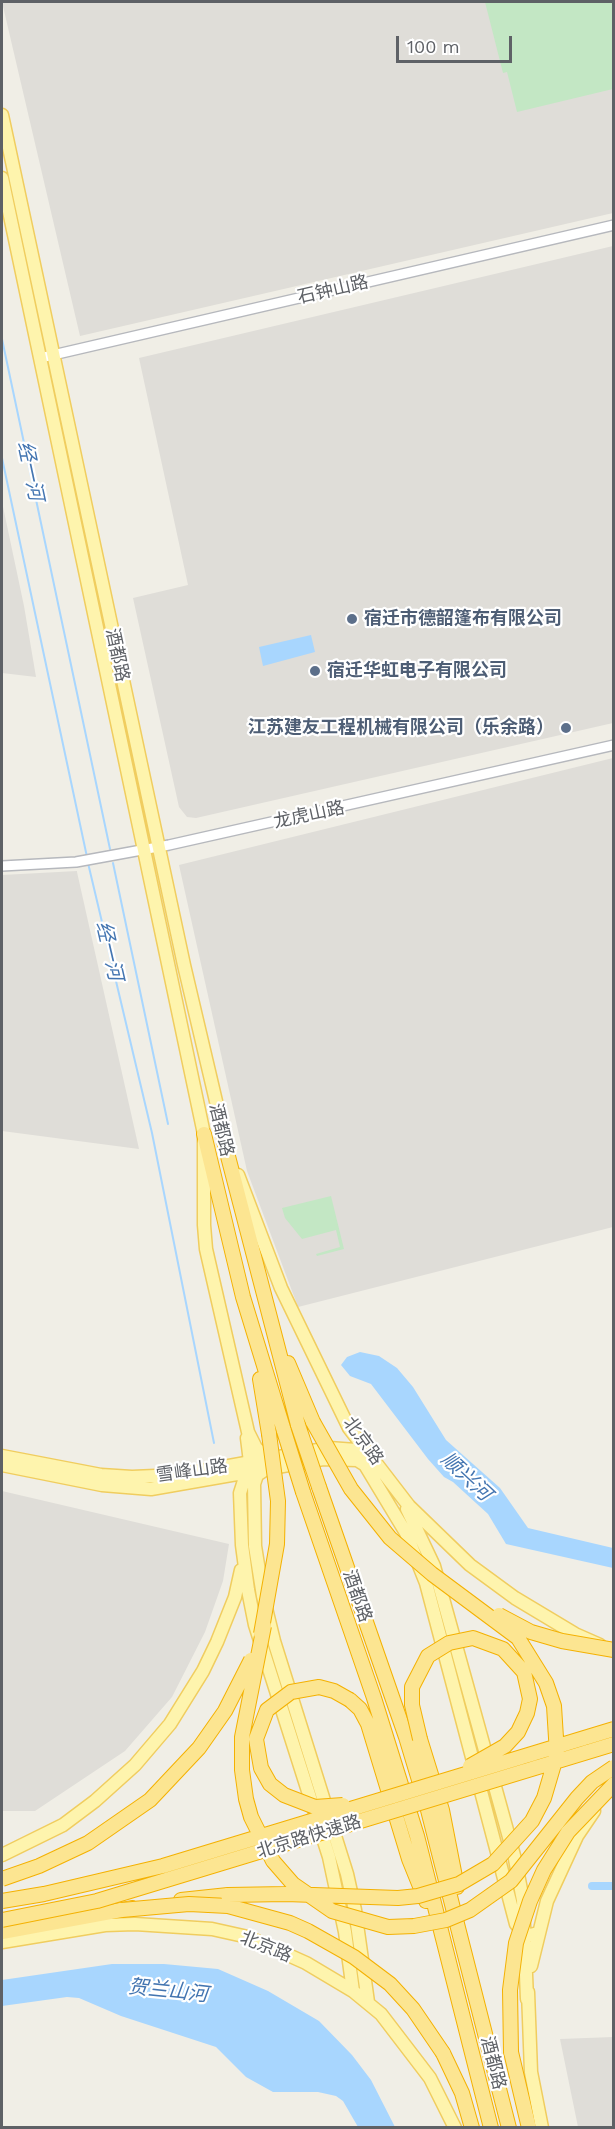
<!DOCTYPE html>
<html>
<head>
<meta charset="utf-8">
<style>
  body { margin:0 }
  #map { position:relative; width:615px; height:2129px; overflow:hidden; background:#f0eee6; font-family:"Work Sans",sans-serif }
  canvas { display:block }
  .frame { position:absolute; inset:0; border:3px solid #5e6166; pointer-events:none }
  .scale { position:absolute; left:396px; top:36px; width:116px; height:27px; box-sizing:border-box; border:3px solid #5e6166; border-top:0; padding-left:8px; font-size:18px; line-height:21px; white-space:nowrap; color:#5e6166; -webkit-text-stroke:4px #fff; paint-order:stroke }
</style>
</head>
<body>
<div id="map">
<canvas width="615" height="2129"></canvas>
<div class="frame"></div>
<div class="scale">100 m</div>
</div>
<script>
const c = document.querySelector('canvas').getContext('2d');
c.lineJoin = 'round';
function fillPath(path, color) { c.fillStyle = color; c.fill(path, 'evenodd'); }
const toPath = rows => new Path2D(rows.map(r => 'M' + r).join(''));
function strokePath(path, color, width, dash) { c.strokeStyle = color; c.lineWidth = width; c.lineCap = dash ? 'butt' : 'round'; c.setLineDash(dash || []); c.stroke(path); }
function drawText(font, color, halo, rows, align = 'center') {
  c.font = font + ' "Work Sans","Noto Sans SC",sans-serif'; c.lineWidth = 4.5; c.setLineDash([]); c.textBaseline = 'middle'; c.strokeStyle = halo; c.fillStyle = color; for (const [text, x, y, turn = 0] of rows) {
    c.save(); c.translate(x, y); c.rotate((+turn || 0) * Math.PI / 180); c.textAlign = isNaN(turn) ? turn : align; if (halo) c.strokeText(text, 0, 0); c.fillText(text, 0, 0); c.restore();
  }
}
const industrial = toPath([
  [2,2,613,2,613,213,80,336],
  [613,246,613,723,196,818,187,817,179,807,133,598,188,585,139,358],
  [2,502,24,606,36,677,2,673],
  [613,758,613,1227,298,1307,247,1171,179,865],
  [77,871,77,872,139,1149,2,1131,2,875],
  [2,1491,229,1544,223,1581,205,1632,172,1697,125,1751,35,1811,2,1811],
  [613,2037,613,2127,578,2127,560,2039]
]);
const green = toPath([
  [485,2,613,2,613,89,517,112,507,72,503,73],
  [331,1196,344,1249,317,1256,316,1254,340,1247,336,1230,302,1239,285,1218,282,1208]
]);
const water = toPath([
  [311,635,315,652,263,666,259,647],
  [360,1352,379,1356,397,1368,413,1387,446,1440,500,1488,528,1528,613,1548,613,1568,506,1544,488,1514,453,1482,444,1477,428,1459,371,1384,350,1376,341,1365,347,1357],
  [112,1964,164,1964,218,1969,268,1991,319,2021,352,2055,371,2080,395,2127,358,2127,343,2101,336,2096,318,2092,273,2092,246,2077,216,2047,121,2016,79,1998,67,1997,2,2006,2,1980]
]);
const stream = toPath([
  [2,339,110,849],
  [2,458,87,857],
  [88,863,152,1133,214,1443],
  [113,863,168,1124]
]);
const canal = toPath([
  [592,1886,614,1886]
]);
const minor = toPath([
  [40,358,614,225],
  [2,866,76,862,169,845,614,745]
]);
const major = toPath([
  [2,115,184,965,227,1148],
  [2,178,204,1134,204,1225,206,1249,248,1432,256,1448,268,1458],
  [238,1175,281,1288,349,1428,409,1506,470,1565,515,1598,575,1634,600,1645],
  [247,1438,250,1462,240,1493,242,1545,248,1590,255,1625,329,1857,345,1932,353,1991],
  [2,1456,101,1475,132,1477,179,1475,329,1448,356,1450,371,1457],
  [2,1465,102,1485,151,1489,323,1459,357,1460,365,1465,406,1533,426,1583,516,1924,526,1936,538,1933],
  [266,1469,257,1475,254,1484,255,1546,263,1596,274,1641,347,1874,355,1910,368,2002],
  [407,1509,434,1566,515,1859,523,1900,527,1999],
  [2,1855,63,1825,95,1801,135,1765,170,1724,203,1671,217,1642,235,1597,241,1570],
  [2,1942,105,1925,135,1924,212,1929,248,1937,306,1963,353,1991,381,2014,430,2078,455,2128],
  [531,1966,547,1901,577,1836,594,1811],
  [528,1992,531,2072,542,2128]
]);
const highway = toPath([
  [204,1134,243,1297,284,1431],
  [224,1141,298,1425],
  [288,1363,313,1422],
  [260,1379,269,1434],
  [319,1487,406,1737,428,1810,509,2128],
  [303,1492,374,1698,417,1836,491,2128],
  [350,1700,360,1709,368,1724,409,1859,426,1901],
  [420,1739,442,1810,457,1887],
  [181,1900,228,1895],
  [2,1932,132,1908],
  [511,2052,529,2128],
  [443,2053,462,2093,472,2128]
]);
const highwayBridge = toPath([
  [298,1425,319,1487],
  [284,1431,303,1492],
  [499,1615,531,1632,562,1641,614,1650],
  [264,1626,242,1737,242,1770,246,1799,251,1817,273,1861,293,1884,332,1911,388,1927,414,1926,446,1920,470,1910,511,1881,577,1798,592,1782,614,1767],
  [261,1634,277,1544,278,1501,269,1434],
  [420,1739,412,1705,412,1687,428,1656,449,1643,473,1638,503,1649,524,1672,530,1699,527,1713,518,1732,505,1746,470,1766],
  [343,1805,315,1807,284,1795,270,1784,261,1768,256,1739,267,1710,291,1692,319,1687,334,1691,350,1700],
  [2,1879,39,1866,88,1843,150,1800,199,1748,225,1711,251,1660],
  [228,1895,286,1894,398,1898,418,1896,459,1884,493,1864,532,1821,544,1798,557,1754,554,1706,546,1683,518,1638,432,1574,390,1538,351,1489,313,1422],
  [2,1901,44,1894,163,1866,614,1729],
  [122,1910,189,1904,228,1906,290,1923,308,1931,354,1957,390,1984,413,2009,443,2053],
  [2,1920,97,1901,614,1744],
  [511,2052,510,1990,516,1943,530,1901,544,1870,568,1832,614,1784]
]);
const markers = [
  [352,619,6,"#5c6f8a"],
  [315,671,6,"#5c6f8a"],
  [566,728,6,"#5c6f8a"]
];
const streetNames = [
  ["石钟山路",333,290,-13],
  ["酒都路",117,655,78],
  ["龙虎山路",309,815,-12],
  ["酒都路",221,1130,77],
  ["北京路",363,1441,54],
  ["雪峰山路",192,1471,-8],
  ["酒都路",357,1596,71],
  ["北京路快速路",309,1837,-17],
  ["北京路",266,1947,22],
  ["酒都路",493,2063,76]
];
const serviceNames = [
  ["宿迁市德韶篷布有限公司",364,619],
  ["宿迁华虹电子有限公司",327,671],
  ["江苏建友工程机械有限公司（乐余路）",554,728,"right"]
];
const waterNames = [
  ["经一河",30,471,78],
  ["经一河",109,951,77],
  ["顺兴河",466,1477,43],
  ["贺兰山河",168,1991,6]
];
fillPath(industrial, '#dfddd8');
fillPath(green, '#c3e7c4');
fillPath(water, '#a8d6fe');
strokePath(stream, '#a8d6fe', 2);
strokePath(canal, '#a8d6fe', 8);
strokePath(minor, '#b6b8bd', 12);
strokePath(major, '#f0cd5f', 15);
strokePath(highway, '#f4b102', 16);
strokePath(minor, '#fff', 9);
strokePath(major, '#fef4ad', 12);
strokePath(highway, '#fce591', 14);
strokePath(highwayBridge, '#f4b102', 16, []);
strokePath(highwayBridge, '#fce591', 14);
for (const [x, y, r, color] of markers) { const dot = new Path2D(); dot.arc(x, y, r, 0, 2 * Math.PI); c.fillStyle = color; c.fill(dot); strokePath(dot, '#fff', 2); }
drawText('18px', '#5e6166', '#fff', streetNames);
drawText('bold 18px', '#4e5e75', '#fff', serviceNames, 'left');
drawText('italic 20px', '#4375b1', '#fff', waterNames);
</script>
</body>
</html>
